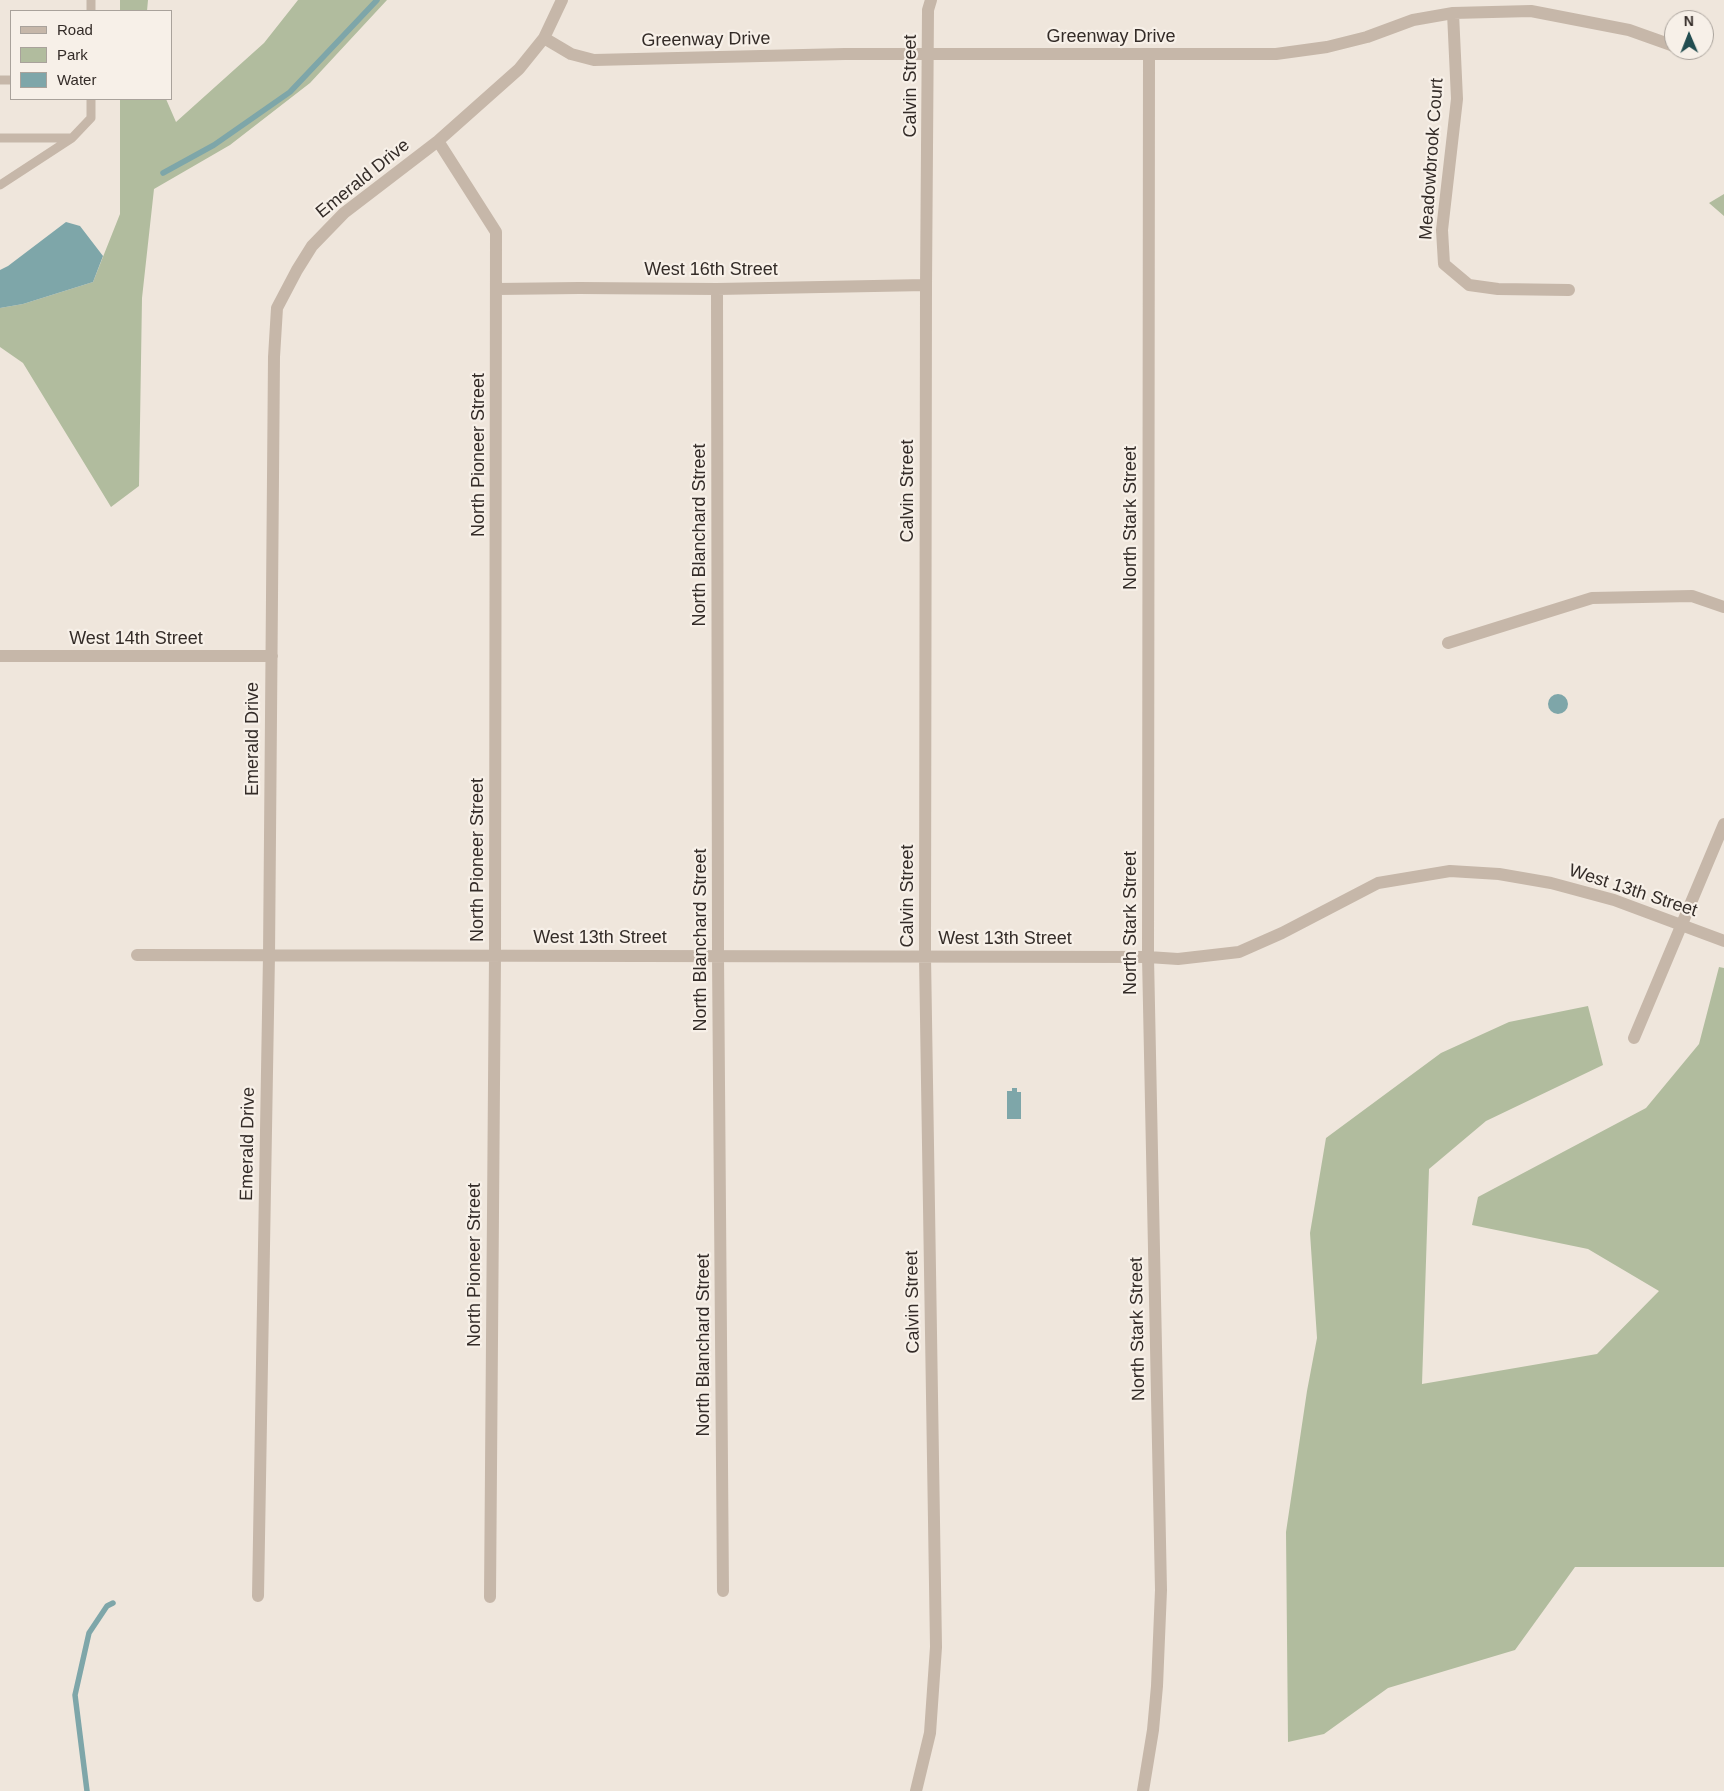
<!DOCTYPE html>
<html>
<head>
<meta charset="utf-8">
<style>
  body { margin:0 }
  #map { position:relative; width:1724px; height:1791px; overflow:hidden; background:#efe6dc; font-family:Arial,sans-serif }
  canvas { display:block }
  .legend { position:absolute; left:10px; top:10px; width:162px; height:90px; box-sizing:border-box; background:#f7f0e8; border:1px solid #a9a29b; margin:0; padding:6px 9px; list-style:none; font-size:15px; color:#342c28 }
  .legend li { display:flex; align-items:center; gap:10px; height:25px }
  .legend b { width:25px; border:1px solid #a9a29b }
  .north { position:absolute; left:1664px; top:10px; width:50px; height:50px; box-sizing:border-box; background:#f7f0e8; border:1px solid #a9a29b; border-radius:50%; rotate:359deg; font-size:14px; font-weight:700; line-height:20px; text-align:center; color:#342c28 }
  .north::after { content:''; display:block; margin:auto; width:18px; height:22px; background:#224d50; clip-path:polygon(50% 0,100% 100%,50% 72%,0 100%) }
</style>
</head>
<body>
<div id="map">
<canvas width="1724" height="1791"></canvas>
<ul class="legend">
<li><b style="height:6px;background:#c6b7a9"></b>Road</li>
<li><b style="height:14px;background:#b1bc9e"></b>Park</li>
<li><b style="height:14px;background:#7ea6a9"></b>Water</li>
</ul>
<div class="north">N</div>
</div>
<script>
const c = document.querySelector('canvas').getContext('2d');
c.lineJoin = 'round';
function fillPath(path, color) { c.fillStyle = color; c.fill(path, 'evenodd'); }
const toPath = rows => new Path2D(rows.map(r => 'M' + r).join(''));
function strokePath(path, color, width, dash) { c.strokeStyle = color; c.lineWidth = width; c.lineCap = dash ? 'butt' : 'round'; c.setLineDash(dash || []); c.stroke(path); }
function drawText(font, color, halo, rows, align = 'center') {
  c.font = font + ' Arial,sans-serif'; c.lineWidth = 4.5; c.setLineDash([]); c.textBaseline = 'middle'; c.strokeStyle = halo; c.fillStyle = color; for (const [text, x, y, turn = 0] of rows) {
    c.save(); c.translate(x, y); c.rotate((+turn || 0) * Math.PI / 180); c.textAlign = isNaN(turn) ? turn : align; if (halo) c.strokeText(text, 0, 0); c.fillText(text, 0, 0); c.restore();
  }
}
const green = toPath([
  [120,0,148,0,147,11,120,11],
  [298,0,387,0,310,83,230,145,154,189,142,298,139,486,111,507,23,363,0,347,0,308,23,304,93,282,120,214,120,99,166,99,176,122,264,43],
  [1724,194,1724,216,1709,203],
  [1719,967,1724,968,1724,1567,1575,1567,1515,1650,1388,1688,1324,1734,1288,1742,1286,1532,1307,1391,1317,1338,1310,1233,1326,1138,1441,1053,1509,1022,1588,1006,1603,1065,1486,1121,1429,1169,1422,1384,1597,1354,1659,1291,1588,1249,1472,1225,1478,1197,1646,1108,1699,1044]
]);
const water = toPath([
  [66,222,80,226,103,256,93,282,23,304,0,308,0,270,8,266],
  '1548 704a10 10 0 1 1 20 0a10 10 0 1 1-20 0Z',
  [1012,1088,1017,1088,1017,1092,1021,1092,1021,1119,1007,1119,1007,1091,1012,1091]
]);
const stream = toPath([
  [163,173,214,145,290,92,377,0],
  [87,1791,75,1695,89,1633,107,1606,113,1603]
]);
const lane = toPath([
  [91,11,91,0],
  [0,80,11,80],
  [0,138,72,138,91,118,91,99],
  [0,185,72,138]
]);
const street = toPath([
  [1453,13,1457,99,1442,230,1444,264,1469,285,1498,289,1569,290],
  [544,38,571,54,594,60,845,54,1276,54,1327,47,1367,37,1413,20,1453,13,1531,11,1629,30,1674,46],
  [1685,50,1694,53],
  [438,141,496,232,495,955,490,1597],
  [497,289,579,288,717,289,926,285],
  [717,289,718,956,723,1591],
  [1448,643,1592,598,1692,596,1724,607],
  [0,656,272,656],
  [137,955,1148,957,1178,959,1239,952,1282,933,1378,883,1450,871,1499,874,1551,883,1614,900,1724,941],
  [1634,1038,1724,824],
  [258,1596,269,955,274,357,277,308,297,270,312,246,344,213,438,141,519,69,544,38,562,0],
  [916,1791,930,1733,936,1647,925,956,926,285,928,10,931,0],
  [1143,1791,1153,1730,1157,1686,1161,1590,1148,957,1149,54]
]);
const streetNames = [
  ["Greenway Drive",1111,37],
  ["Greenway Drive",706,40,-1],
  ["Calvin Street",911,86,-90],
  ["Meadowbrook Court",1432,159,-86],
  ["Emerald Drive",363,179,-39],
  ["West 16th Street",711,270],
  ["North Pioneer Street",479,455,-90],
  ["Calvin Street",908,491,-90],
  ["North Stark Street",1131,518,-90],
  ["North Blanchard Street",700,535,-90],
  ["West 14th Street",136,639],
  ["Emerald Drive",253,739,-90],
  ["North Pioneer Street",478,860,-90],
  ["West 13th Street",1633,891,18],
  ["Calvin Street",908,896,-90],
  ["North Stark Street",1131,923,-90],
  ["West 13th Street",600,938],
  ["West 13th Street",1005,939],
  ["North Blanchard Street",701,940,-90],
  ["Emerald Drive",248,1144,-89],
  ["North Pioneer Street",475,1265,-90],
  ["Calvin Street",913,1302,-91],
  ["North Stark Street",1138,1329,-91],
  ["North Blanchard Street",704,1345,-90]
];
fillPath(green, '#b1bc9e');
fillPath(water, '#7ea6a9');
strokePath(stream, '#7ea6a9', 5.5);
strokePath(lane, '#c6b7a9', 9);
strokePath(street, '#c6b7a9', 12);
drawText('18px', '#342c28', '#f7f0e8', streetNames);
</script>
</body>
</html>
